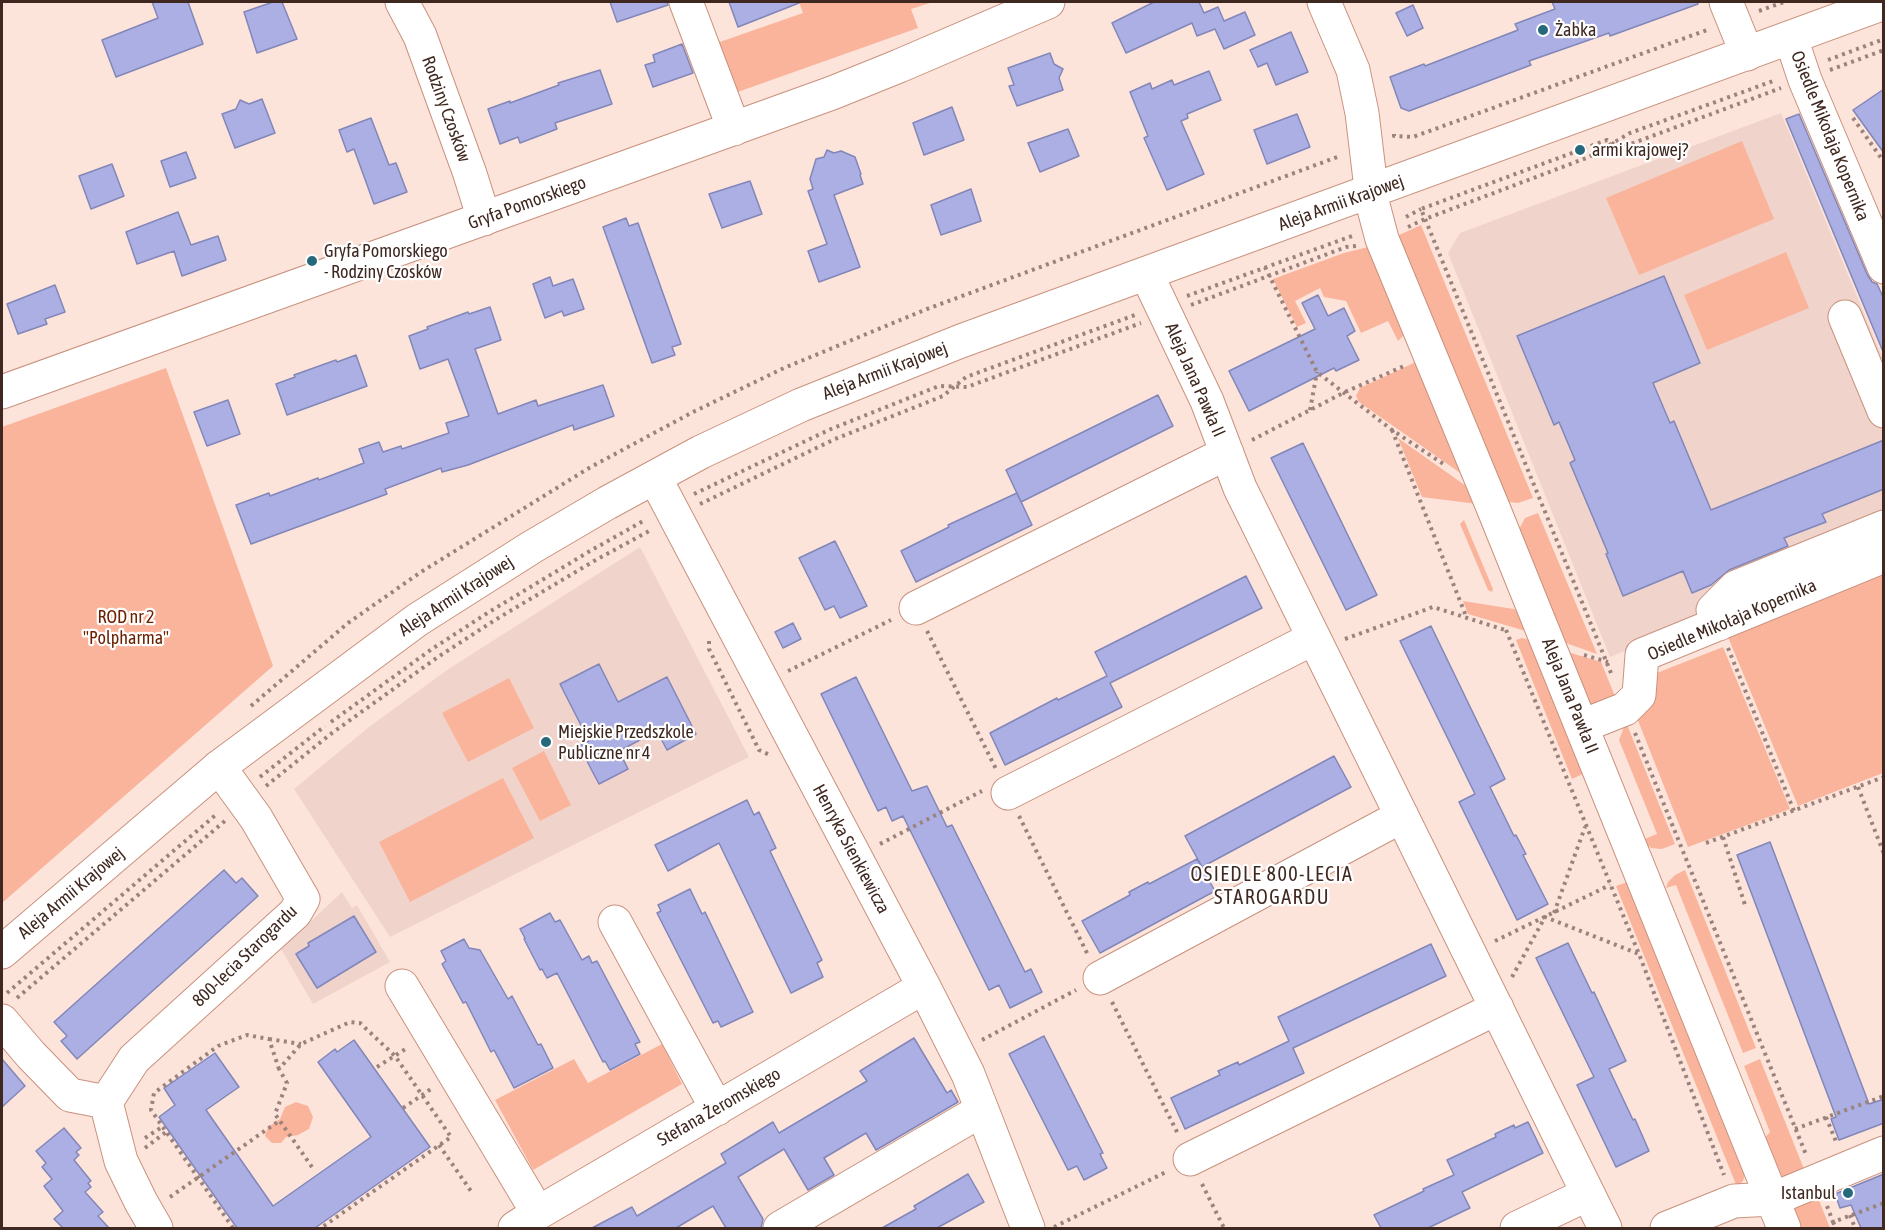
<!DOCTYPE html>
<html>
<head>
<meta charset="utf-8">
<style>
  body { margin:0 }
  #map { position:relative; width:1885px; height:1230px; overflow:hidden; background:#fde4db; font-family:"Asap Condensed",sans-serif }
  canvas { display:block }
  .frame { position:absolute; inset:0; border:3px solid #3f2820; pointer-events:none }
</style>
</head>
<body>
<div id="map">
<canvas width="1885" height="1230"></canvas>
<div class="frame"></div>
</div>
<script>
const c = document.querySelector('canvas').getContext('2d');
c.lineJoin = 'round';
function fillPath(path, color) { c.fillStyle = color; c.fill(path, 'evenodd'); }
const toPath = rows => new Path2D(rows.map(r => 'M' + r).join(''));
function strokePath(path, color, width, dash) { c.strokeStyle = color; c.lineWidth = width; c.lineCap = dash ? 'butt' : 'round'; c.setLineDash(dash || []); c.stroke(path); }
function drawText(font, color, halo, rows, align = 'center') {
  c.font = font + ' "Asap Condensed",sans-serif'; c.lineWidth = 4.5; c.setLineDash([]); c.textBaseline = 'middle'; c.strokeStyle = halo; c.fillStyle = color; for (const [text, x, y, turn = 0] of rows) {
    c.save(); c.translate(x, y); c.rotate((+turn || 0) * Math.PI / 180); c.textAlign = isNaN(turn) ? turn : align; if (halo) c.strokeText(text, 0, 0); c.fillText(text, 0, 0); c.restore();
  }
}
const built = toPath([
  [1781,113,1883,359,1883,545,1610,657,1448,253,1460,233],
  [640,547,749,757,390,937,294,789,369,727,447,670],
  [342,892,352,908,357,905,390,962,313,1004,281,949]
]);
const green = toPath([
  [799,2,933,2,911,9,918,28,732,94,714,44,803,13],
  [1742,141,1774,219,1639,275,1606,198],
  [1421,225,1533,498,1518,503,1508,502,1397,236],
  [1368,247,1405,329,1403,336,1398,341,1388,321,1361,333,1346,301,1324,297,1320,288,1295,301,1306,323,1297,327,1273,279,1344,253],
  [1786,252,1809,308,1707,350,1684,295],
  [1418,361,1466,477,1359,402,1356,396,1360,388],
  [166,368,273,666,2,903,2,427],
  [1398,438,1469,488,1477,504,1422,497],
  [1538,513,1597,654,1560,641,1519,529,1525,518],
  [1464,520,1493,589,1492,592,1488,590,1460,524],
  [1883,559,1883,773,1798,806,1723,625],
  [1463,601,1520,610,1529,632,1468,614],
  [1522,638,1534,641,1587,772,1572,779,1516,640],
  [1723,647,1790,809,1688,847,1635,713,1649,676],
  [1564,651,1601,662,1617,701,1592,707,1585,702],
  [509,678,534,728,468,762,442,713],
  [1626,722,1675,844,1662,849,1651,848,1642,840,1657,834,1619,740],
  [544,751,571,805,540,821,512,768],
  [503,778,534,838,410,902,379,842],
  [1685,870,1756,1048,1743,1053,1676,885,1666,888,1668,882,1675,875],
  [1630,881,1746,1172,1743,1181,1737,1187,1616,886],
  [662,1044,682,1084,533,1170,495,1100,574,1059,588,1083],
  [1760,1059,1806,1174,1794,1178,1783,1177,1772,1167,1761,1142,1770,1132,1744,1066],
  [296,1102,308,1106,313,1117,309,1129,298,1135,286,1137,281,1143,272,1143,265,1136,268,1127,280,1119,285,1107],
  [1815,1190,1830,1228,1797,1228,1793,1210,1798,1200]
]);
const building = toPath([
  [152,2,188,2,203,44,116,77,102,40,158,18,152,2],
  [273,2,282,2,297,39,257,53,244,12,273,2],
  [610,2,667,2,668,5,617,22,610,2],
  [729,2,799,2,799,3,738,27,729,2],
  [1154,2,1199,2,1204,13,1218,7,1224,21,1245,12,1255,35,1224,49,1215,29,1197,36,1192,23,1126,53,1112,23,1154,2],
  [1552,2,1698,2,1698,4,1610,36,1609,33,1529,61,1531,65,1409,111,1401,108,1390,77,1424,64,1425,66,1518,30,1515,24,1555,9,1552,2],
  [1413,5,1423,28,1407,36,1396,13,1413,5],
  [1291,32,1308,72,1276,85,1267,63,1258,67,1250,50,1291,32],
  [682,44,693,73,653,87,645,65,655,62,653,55,682,44],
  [1050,53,1054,64,1063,69,1059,78,1063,90,1017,106,1009,86,1014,85,1008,68,1050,53],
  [600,70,612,104,555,123,557,129,520,143,518,137,500,144,488,109,510,101,510,103,559,85,558,83,600,70],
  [1209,71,1221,100,1187,114,1188,118,1181,121,1204,174,1167,190,1144,138,1148,136,1130,92,1150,83,1152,89,1172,80,1174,85,1209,71],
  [1884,89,1884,153,1853,110,1884,89],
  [262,99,275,133,235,148,222,114,236,109,240,100,249,104,262,99],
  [952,107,964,140,924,155,913,123,952,107],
  [1297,114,1310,147,1267,164,1254,130,1297,114],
  [1799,114,1867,274,1872,282,1877,284,1884,299,1884,354,1786,119,1799,114],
  [371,118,389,165,396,163,407,192,374,204,354,149,347,152,339,130,371,118],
  [1068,129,1079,156,1040,172,1028,143,1068,129],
  [827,150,834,153,841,151,855,157,861,174,860,175,863,184,834,195,860,267,819,282,808,251,827,244,808,191,813,189,810,179,816,159,824,157,827,150],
  [186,152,196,178,170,187,161,161,186,152],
  [112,164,124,196,91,209,79,176,112,164],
  [750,181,762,214,722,228,709,194,750,181],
  [971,189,981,221,941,235,931,205,971,189],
  [178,212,191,245,218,236,226,260,182,276,174,251,137,264,126,232,178,212],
  [626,218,629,226,638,223,681,344,672,347,675,355,652,363,603,227,626,218],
  [1664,276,1700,363,1653,383,1670,423,1674,421,1711,510,1884,440,1884,489,1822,514,1826,522,1784,538,1788,546,1729,570,1711,585,1692,593,1683,571,1623,596,1606,554,1608,553,1570,463,1575,460,1559,422,1554,425,1517,336,1664,276],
  [550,277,553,286,573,279,584,309,564,316,562,311,545,318,533,284,550,277],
  [55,285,65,312,45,319,47,324,18,334,7,304,55,285],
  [1318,295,1328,316,1344,308,1355,331,1347,336,1359,360,1336,371,1334,368,1249,411,1229,371,1315,329,1302,303,1318,295],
  [490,307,501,340,475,349,498,414,536,400,538,406,603,385,614,416,574,430,573,425,468,465,442,472,441,468,385,489,387,494,251,544,236,505,269,493,270,496,318,478,319,480,364,463,359,449,379,442,383,452,401,446,402,449,449,433,446,423,469,416,448,359,420,369,409,336,428,329,427,327,468,312,469,314,490,307],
  [356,355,367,386,287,415,276,384,295,377,294,375,336,360,337,362,356,355],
  [1158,395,1173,426,1021,502,1006,470,1158,395],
  [228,400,240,434,207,446,194,412,228,400],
  [1303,443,1377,595,1346,610,1271,458,1303,443],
  [1017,493,1032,525,916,582,901,551,949,527,948,525,1017,493],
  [835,541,867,606,840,618,834,606,825,610,799,558,835,541],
  [1246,576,1262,608,1110,683,1122,707,1005,765,990,733,1057,698,1058,700,1107,676,1095,652,1246,576],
  [793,623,801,639,783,648,775,632,793,623],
  [1431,626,1505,779,1490,787,1514,836,1516,835,1526,854,1523,855,1548,904,1517,920,1459,802,1475,794,1400,641,1431,626],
  [599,664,618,702,667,677,696,734,667,750,657,731,619,751,628,769,599,784,579,746,589,741,560,684,599,664],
  [856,677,912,791,927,786,947,827,952,825,1025,972,1031,969,1042,992,1010,1008,999,985,989,990,903,816,892,821,886,807,878,811,821,694,856,677],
  [1334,756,1351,787,1202,867,1185,836,1334,756],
  [747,800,754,815,759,812,776,848,770,851,822,960,817,963,823,977,791,993,719,843,668,871,655,845,747,800],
  [1770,842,1869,1104,1884,1099,1884,1123,1839,1140,1831,1119,1836,1117,1737,855,1770,842],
  [1197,859,1215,891,1100,953,1082,921,1130,895,1129,892,1148,882,1149,884,1197,859],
  [224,870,236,883,242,878,258,896,77,1059,61,1041,67,1036,54,1022,224,870],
  [690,889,702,914,705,912,753,1012,721,1027,718,1021,713,1023,657,913,661,911,658,905,690,889],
  [550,913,555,922,560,920,582,960,589,956,592,963,597,961,640,1042,635,1044,640,1054,610,1070,605,1061,603,1062,557,973,547,978,542,969,540,970,524,939,525,938,520,929,550,913],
  [354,916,376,952,317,988,296,954,309,946,308,943,354,916],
  [464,939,469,948,480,950,508,999,512,996,538,1045,541,1044,553,1068,514,1088,494,1050,491,1052,466,1002,463,1003,442,964,446,961,441,951,464,939],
  [1568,943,1592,993,1594,992,1626,1061,1609,1069,1633,1120,1635,1119,1649,1151,1616,1167,1577,1085,1594,1077,1536,958,1568,943],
  [1431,944,1446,976,1293,1048,1304,1073,1185,1129,1171,1098,1220,1075,1218,1071,1238,1062,1239,1065,1289,1041,1278,1017,1431,944],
  [1044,1036,1103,1153,1100,1154,1107,1168,1084,1180,1077,1166,1068,1170,1009,1054,1044,1036],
  [914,1038,947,1093,951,1090,958,1102,876,1150,866,1133,824,1158,834,1175,808,1190,784,1149,738,1177,763,1219,761,1228,726,1228,713,1206,676,1228,592,1228,632,1207,637,1216,726,1163,721,1154,773,1122,779,1133,867,1081,860,1071,914,1038],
  [354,1040,430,1147,315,1228,237,1228,159,1117,175,1105,164,1088,215,1053,239,1087,206,1110,273,1206,371,1137,318,1062,335,1049,337,1052,354,1040],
  [2,1059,25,1086,2,1107,2,1059],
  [1528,1122,1543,1153,1462,1192,1470,1208,1428,1228,1381,1228,1374,1215,1424,1191,1423,1189,1454,1175,1447,1160,1496,1137,1495,1134,1514,1125,1515,1128,1528,1122],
  [64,1128,81,1148,76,1152,79,1155,74,1160,91,1181,88,1183,91,1187,85,1192,103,1212,98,1216,109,1228,63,1228,54,1219,63,1211,44,1186,52,1179,42,1167,46,1163,36,1151,64,1128],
  [968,1174,984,1202,937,1228,882,1228,916,1209,914,1206,968,1174],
  [1884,1174,1884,1228,1861,1228,1851,1205,1840,1208,1835,1194,1884,1174]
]);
const path = toPath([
  [1759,11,1784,2],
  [1828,60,1884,39],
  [1830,70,1884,50],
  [1853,118,1884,162],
  [1394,134,1394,136,1413,137,1707,30],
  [1406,217,1421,209],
  [1408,227,1425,219,1589,157,1630,133,1776,80],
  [1265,267,1317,372,1392,430,1445,465],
  [1187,296,1352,236],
  [1191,305,1346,247,1356,246],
  [1310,410,1317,372],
  [1392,430,1466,616],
  [1252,440,1345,392,1404,366],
  [694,494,831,429,939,386,967,387,1141,323],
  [700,504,835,439,943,396,966,377,1135,315],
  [1506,630,1639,954,1724,1175],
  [927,631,996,769],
  [1345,639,1433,607,1508,631],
  [709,641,709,649,759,750,770,755],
  [1728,648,1794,811],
  [1584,655,1608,662],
  [788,671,891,620],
  [1611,673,1421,209,1607,140,1620,148,1781,88],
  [251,706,348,623,421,572,589,468,693,412,784,368,927,309,1340,156],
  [331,722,432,649,489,612,590,551,645,520],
  [1635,733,1807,1157],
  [260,777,325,726],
  [266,786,332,733,438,657,495,620,594,561,651,530],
  [1858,787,1884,854],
  [1019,816,1088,955],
  [1723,837,1746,908],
  [1706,843,1884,777],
  [880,844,982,791],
  [1554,913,1585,827],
  [1495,941,1610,885],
  [1512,977,1545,917,1639,954],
  [7,993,218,813],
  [17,998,226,820],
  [1112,1002,1178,1134],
  [269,1039,301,1044],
  [982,1040,1076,990],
  [377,1067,407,1048],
  [403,1108,431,1089],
  [1826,1117,1837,1144],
  [1795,1129,1884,1096],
  [145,1138,162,1127],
  [439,1145,473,1194],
  [145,1148,166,1132],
  [312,1167,275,1114,287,1083,279,1069,301,1044,350,1022,360,1023,395,1056,451,1137,321,1228],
  [1202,1184,1224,1228],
  [170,1197,279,1121],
  [1827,1206,1833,1222,1884,1203],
  [1850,1215,1855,1228],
  [1833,1222,1836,1228],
  [1054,1227,1166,1172],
  [233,1228,151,1110,154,1093,218,1046,247,1035,269,1039,279,1069]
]);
const minor = toPath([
  [402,2,420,36,470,174,484,219],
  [686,2,734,129],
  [1324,2,1353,70,1362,113,1373,205,1382,239,1494,510,1784,1228],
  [1726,2,1747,54],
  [1791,38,1805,80,1884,267],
  [1147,275,1207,401,1240,488,1605,1228],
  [1845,317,1884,411],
  [2,392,832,93,899,66,1048,2],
  [655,478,924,987,968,1074,1028,1228],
  [916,608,1227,453],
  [1719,624,1713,610,1736,587,1884,527],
  [1582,726,1625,709,1639,695,1642,655,1884,556],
  [1008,793,1314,638],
  [615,922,717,1109],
  [1100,978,1402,816],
  [402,986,538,1213],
  [2,1021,31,1055,70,1095,106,1102],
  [1190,1159,1497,1008],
  [156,1228,141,1202,121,1161,106,1102,134,1059,295,913,303,899,256,818,219,767],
  [515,1228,538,1213,924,987],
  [780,1228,982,1110],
  [1517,1228,1588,1194],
  [1667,1228,1734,1201,1773,1199,1884,1153]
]);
const major = toPath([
  [2,952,219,767,417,620,532,547,607,503,701,452,801,405,961,341,1884,3]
]);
const markers = [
  [1543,30,6,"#27697c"],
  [1580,150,6,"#27697c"],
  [312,261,6,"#27697c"],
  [546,742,6,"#27697c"],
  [1848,1193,6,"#27697c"]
];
const poiNames = [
  ["Żabka",1555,30],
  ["armi krajowej?",1592,150],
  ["Gryfa Pomorskiego",324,251],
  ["- Rodziny Czosków",324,272],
  ["Miejskie Przedszkole",558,732],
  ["Publiczne nr 4",558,753],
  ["Istanbul",1836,1193,"right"]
];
const streetNames = [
  ["Rodziny Czosków",446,109,70],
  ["Osiedle Mikołaja Kopernika",1830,136,68],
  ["Gryfa Pomorskiego",527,203,-20],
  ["Aleja Armii Krajowej",1341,203,-20],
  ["Aleja Armii Krajowej",885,371,-21],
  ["Aleja Jana Pawła II",1195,380,66],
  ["Aleja Armii Krajowej",456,596,-33],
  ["Osiedle Mikołaja Kopernika",1732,620,-23],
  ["Aleja Jana Pawła II",1570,696,68],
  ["Henryka Sienkiewicza",851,849,62],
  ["Aleja Armii Krajowej",71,893,-40],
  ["800-lecia Starogardu",245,956,-44],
  ["Stefana Żeromskiego",719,1107,-30]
];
const parkNames = [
  ["ROD nr 2",126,617],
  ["\"Polpharma\"",126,638]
];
const neighbourhoodNames = [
  ["OSIEDLE 800-LECIA",1272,875],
  ["STAROGARDU",1272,898]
];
fillPath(built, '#f0d4cb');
fillPath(green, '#fab49b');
fillPath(building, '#abafe4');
strokePath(building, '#8286b8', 1.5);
strokePath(minor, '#c9917d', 35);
strokePath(major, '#c9917d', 35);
strokePath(path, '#9b837b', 4, [3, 4.5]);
strokePath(minor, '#fff', 33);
strokePath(major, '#fff', 33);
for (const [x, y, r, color] of markers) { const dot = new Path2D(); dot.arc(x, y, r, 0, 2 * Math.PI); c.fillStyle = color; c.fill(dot); strokePath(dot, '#fff', 2); }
drawText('18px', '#3f2820', '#fff', poiNames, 'left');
drawText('18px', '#3f2820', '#fff', streetNames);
drawText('18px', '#6b2100', '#fff', parkNames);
c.letterSpacing = '1.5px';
drawText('20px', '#3f2820', '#fff', neighbourhoodNames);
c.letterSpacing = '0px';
</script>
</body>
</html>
